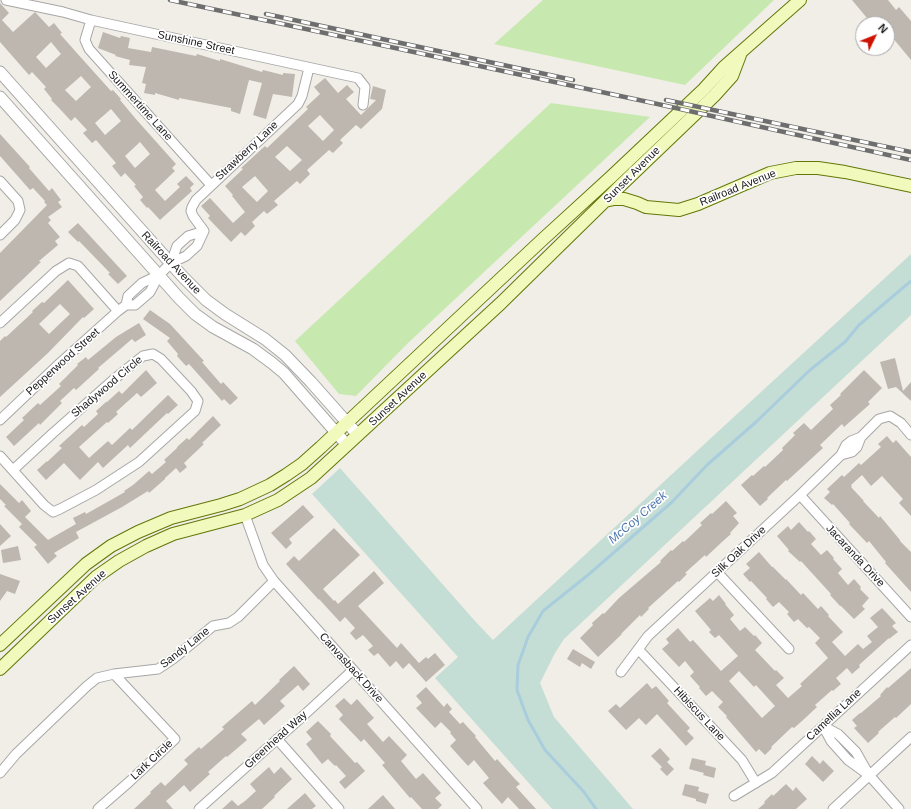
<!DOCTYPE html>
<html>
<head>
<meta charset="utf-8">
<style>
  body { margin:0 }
  #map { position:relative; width:911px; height:809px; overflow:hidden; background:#f1eee7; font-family:Arial,sans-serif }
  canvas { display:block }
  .north { position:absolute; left:855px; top:16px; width:40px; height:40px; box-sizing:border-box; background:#fff; border:1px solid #a6a6a6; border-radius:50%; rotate:47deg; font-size:11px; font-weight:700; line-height:16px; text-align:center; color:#202020 }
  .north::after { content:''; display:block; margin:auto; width:14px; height:18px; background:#cd1404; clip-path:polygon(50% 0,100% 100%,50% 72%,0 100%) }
</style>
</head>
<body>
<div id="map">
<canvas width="911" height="809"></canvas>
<div class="north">N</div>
</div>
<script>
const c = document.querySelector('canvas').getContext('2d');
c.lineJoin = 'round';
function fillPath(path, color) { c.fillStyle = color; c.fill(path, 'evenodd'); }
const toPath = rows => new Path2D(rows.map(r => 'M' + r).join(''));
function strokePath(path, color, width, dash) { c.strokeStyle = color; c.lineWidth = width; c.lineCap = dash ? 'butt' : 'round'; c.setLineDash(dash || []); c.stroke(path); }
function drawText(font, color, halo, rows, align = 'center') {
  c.font = font + ' Arial,sans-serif'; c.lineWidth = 3.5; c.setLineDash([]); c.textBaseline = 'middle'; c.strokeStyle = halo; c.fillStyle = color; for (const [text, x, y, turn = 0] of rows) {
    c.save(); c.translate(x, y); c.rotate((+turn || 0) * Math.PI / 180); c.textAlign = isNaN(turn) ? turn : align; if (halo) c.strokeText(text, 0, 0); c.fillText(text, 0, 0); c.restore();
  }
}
const grass = toPath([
  [543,0,774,0,685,85,494,44],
  [551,103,650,117,407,344,356,396,339,394,295,341]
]);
const wetland = toPath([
  [911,254,911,315,564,639,555,653,540,683,554,717,633,809,552,809,435,678,458,657,312,494,340,468,475,621,493,640,711,438]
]);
const stream = toPath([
  [596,809,584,792,545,750,528,720,517,690,518,665,528,637,543,611,588,575,672,502,707,465,756,422,810,370,845,342,859,325,911,281]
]);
const building = toPath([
  [852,0,888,0,896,10,899,7,911,21,911,60,887,31,887,24,879,24,876,21,872,24],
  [0,3,9,13,2,20,13,32,35,12,49,27,54,23,62,33,60,34,76,52,111,91,113,90,121,99,120,100,135,118,176,164,172,168,175,171,155,190,165,201,180,187,177,184,186,176,194,184,190,188,192,191,160,220,148,207,147,208,140,200,143,197,134,186,136,185,125,173,121,177,112,166,116,163,96,140,92,143,83,133,87,130,75,117,71,121,59,108,51,100,52,99,44,89,46,87,32,72,29,75,0,42],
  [51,42,61,54,46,68,36,57],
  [81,76,91,87,76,101,65,90],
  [111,109,121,121,105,135,95,123],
  [140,142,150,154,135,168,125,156],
  [103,32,120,38,121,36,130,38,128,48,151,52,152,47,196,56,197,54,220,61,220,59,262,72,263,70,283,75,283,73,295,74,292,97,273,94,266,119,253,115,262,83,249,80,240,114,231,111,231,108,179,98,179,100,155,93,155,95,144,93,146,84,142,83,146,67,129,65,130,60,115,56,116,55,98,48],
  [325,78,338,93,347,85,354,92,346,99,361,115,376,100,370,99,373,86,386,90,382,109,361,129,356,125,340,140,343,143,333,153,329,150,307,170,310,174,300,184,297,181,274,201,278,205,267,214,264,211,252,222,255,226,245,236,241,232,231,242,208,218,210,216,201,206,210,198,233,223,245,212,232,196,233,195,225,186,243,169,241,168,265,146,267,148,308,109,306,107,320,94,314,87],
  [320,115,334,130,323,141,308,126],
  [287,146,302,160,290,171,275,157],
  [255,176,268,191,257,202,242,187],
  [0,134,30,167,29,168,49,191,52,188,61,200,58,202,62,207,48,217,51,220,48,223,60,237,55,241,58,245,39,261,41,262,0,301,0,253,47,205,44,202,45,201,33,188,30,190,0,156],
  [78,223,127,276,118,284,108,274,110,273,79,241,78,242,68,232],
  [68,280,94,309,84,318,83,317,48,353,0,397,0,341,5,336,6,337,33,312,32,311,42,302,44,303],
  [60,304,70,314,49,334,39,324],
  [150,310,170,324,204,361,202,362,221,384,223,382,238,398,230,405,224,399,222,401,189,364,186,366,177,356,178,354,167,341,170,338,143,319],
  [139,323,146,335,135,342,132,339,98,368,99,369,76,390,74,388,60,401,62,403,40,425,39,423,14,446,6,437,24,420,22,418,38,403,40,405,61,386,59,384,78,365,77,364,86,357,88,360,116,337],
  [895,358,903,391,911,382,911,401,896,387,888,389,880,362],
  [146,370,157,383,141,397,137,393,116,412,118,414,108,423,107,422,79,447,89,458,108,441,112,445,130,428,132,430,168,395,178,405,168,414,167,413,130,448,128,445,103,468,98,462,80,480,64,463,46,480,37,470,47,461,47,462,62,448,59,446,82,425,84,427,98,414,96,411,106,402,107,402,119,391,122,394],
  [864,370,882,388,868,402,870,404,844,427,842,424,820,445,823,448,787,481,786,480,767,498,768,499,760,506,741,485,752,475,753,476,764,466,765,467,783,450,782,448,795,435,793,433,804,423,811,430,833,409,830,405,841,395,840,394],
  [213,416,221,425,202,443,204,444,184,463,187,467,180,473,176,468,165,478,165,479,149,493,148,491,122,507,76,532,79,538,54,553,57,556,48,564,34,547,37,545,19,527,22,524,4,506,6,505,0,499,0,484,19,503,22,500,31,511,25,517,48,540,76,524,73,518,85,512,86,514,125,492,124,491,133,485,149,471,152,474,166,462,164,460,177,448,177,447,187,438,189,440],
  [887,436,893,443,896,440,911,457,911,516,899,503,903,499,882,476,871,486,862,475,851,485,852,486,851,487,864,501,863,501,879,518,880,516,900,540,900,541,911,552,911,592,885,563,886,562,869,541,867,543,849,524,850,523,833,504,832,505,824,498,830,492,827,489,842,475,844,477,859,463,861,465,881,447,878,444],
  [726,501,737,513,733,516,739,523,730,533,731,534,723,541,706,557,705,555,685,573,687,574,679,582,678,581,648,608,649,609,641,617,640,615,621,634,622,634,598,657,580,638,593,625,592,623,603,613,604,614,619,598,661,562,660,561,671,550,672,551,683,541,684,542,702,525,700,523,711,513,712,514],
  [303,505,314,517,289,539,292,543,286,549,271,533],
  [799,522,808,532,809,531,816,539,811,544,821,555,827,550,834,558,833,559,842,569,838,573,848,585,854,579,861,587,860,589,869,598,862,606,865,609,854,619,841,606,840,606,830,595,831,594,801,561,800,562,788,551,789,550,777,536,788,526,791,530],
  [0,524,11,536,0,546],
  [334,528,360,555,323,589,334,601,335,600,338,604,374,571,384,583,358,606,397,648,401,643,419,663,426,657,428,659,435,653,445,665,426,682,409,663,403,669,396,661,390,667,378,653,374,656,368,650,373,646,363,635,356,640,350,633,355,628,345,617,340,622,319,599,319,600,286,564,294,556,299,561],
  [18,546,21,560,3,563,1,550],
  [759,552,772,567,773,567,786,580,786,579,801,595,803,593,818,609,821,606,829,615,828,616,843,632,832,642,845,656,858,644,863,649,872,642,867,636,878,627,870,618,882,608,896,623,892,626,898,632,889,639,889,638,859,665,860,667,852,674,847,668,836,678,841,684,833,691,832,690,815,705,817,707,802,721,794,728,792,727,771,747,772,748,765,755,759,749,756,752,726,717,727,716,718,707,723,702,712,691,706,696,699,688,700,687,690,676,694,672,685,661,679,667,662,649,669,643,666,639,678,628,690,642,693,640,721,671,738,656,719,635,715,638,709,632,711,630,695,611,710,598,713,601,719,595,726,604,725,604,734,615,730,619,740,631,745,627,754,636,755,635,762,643,755,650,775,671,776,670,784,678,776,685,788,698,802,686,800,684,828,658,815,643,820,638,809,627,807,628,798,619,794,622,787,614,789,612,779,602,773,607,766,599,767,598,751,581,750,582,743,574,750,568,746,564],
  [739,671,754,687,756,685,775,706,762,718,729,681],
  [0,574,20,581,15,594,7,591,0,601],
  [573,649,595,662,591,669,582,663,580,667,567,659],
  [294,666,310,684,303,691,298,685,280,701,285,706,264,725,259,719,241,734,247,740,227,757,226,756,208,772,210,774,190,792,184,785,173,795,166,801,173,809,134,809,151,793,150,792,161,782,165,786,188,764,184,760,199,747,201,749,224,729,222,727,252,701,255,705,280,681,279,680],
  [911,668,911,704,896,718,895,717,878,732,879,733,868,743,854,728,857,726,852,720,860,713,861,713,881,696,880,695,887,687,888,688],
  [647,683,652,689,656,686,669,701,667,703,690,728,687,731,694,738,686,746,657,714,646,725,639,718,626,730,608,711,616,704,620,708],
  [426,687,444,707,447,703,452,709,449,712,460,724,463,722,476,736,475,737,495,761,497,759,515,779,520,784,516,787,536,809,519,809,508,797,502,804,483,783,489,778,474,760,468,766,450,746,456,740,450,733,451,732,441,722,435,728,416,708,422,703,416,696],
  [344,698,351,705,357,699,374,718,367,724,383,742,389,736,407,755,401,761,416,779,423,773,441,793,435,798,442,805,438,809,422,809,411,797,410,798,382,765,385,763,364,739,361,742,339,719,343,715,335,706],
  [318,721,331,734,330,736,355,763,357,762,365,771,345,789,339,782,346,776,336,765,335,766,328,759,322,764,306,744,312,739,306,732],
  [660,748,670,759,667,762,674,769,667,776,660,769,662,767,651,756],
  [812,756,820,764,823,760,834,771,823,782,805,764],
  [692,758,706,761,705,765,716,768,714,778,703,775,704,773,689,769],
  [269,767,274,774,281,767,292,779,274,796,275,797,262,809,222,809,232,800,238,806,245,801,256,791,250,784],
  [685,784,699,787,698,791,709,794,706,804,696,801,696,799,682,795],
  [786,784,793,791,796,787,807,799,796,809,758,809,765,803,764,802,772,794,773,796],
  [305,793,316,806,312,809,287,809],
  [383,795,395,809,368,809]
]);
const minor = toPath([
  [6,0,63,12,91,20,358,78,365,87,363,105],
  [91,20,85,40,89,49,211,185],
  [0,181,18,201,20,210,15,220,0,235],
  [204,231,193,216,191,211,192,207,196,200,298,104,302,96,309,68],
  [171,263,177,246,188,236,204,231],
  [126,305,128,296,142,283,159,275],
  [0,323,56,271,69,263,78,266,118,311],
  [0,420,60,363,118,311,126,305,135,305,150,292,159,275,171,263,186,256,197,246,204,231],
  [841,455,852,452,857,447,861,437,879,419,890,416,901,423,911,435],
  [0,456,44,505,53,512,60,509,96,490,139,462,195,411,198,401,191,391,161,359,153,354,143,356,113,380,53,433,13,470],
  [800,495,911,617],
  [245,515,263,565,274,581,477,809],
  [717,572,789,649],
  [638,649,742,760,756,783],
  [621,672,648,636,800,495,841,455,846,445,851,441,861,437],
  [823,726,838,734,856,752,869,775,899,809],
  [823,726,831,741,848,760,866,773],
  [277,739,339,809],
  [0,773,16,754,87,686,97,678,114,674,158,669,173,659,213,626,229,623,238,617,274,581],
  [734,796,772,773,911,645],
  [98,809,129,782,175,739,114,674],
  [199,809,302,717,353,670],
  [833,809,911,737]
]);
const tertiary = toPath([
  [0,72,183,277,206,300,225,314,265,339,285,355,311,382,358,435],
  [0,97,179,298,195,314,213,327,253,349,272,363,284,373,347,445]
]);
const secondary = toPath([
  [605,201,614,199,624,199,637,203,646,207,679,210,698,204,770,173,796,168,818,168,845,172,911,186],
  [0,645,86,564,111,546,138,532,171,518,221,505,240,499,270,485,286,475,302,464,321,447,542,240,611,177,704,89,724,67,800,0],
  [0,669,96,577,119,561,146,546,173,534,245,515,278,500,311,478,501,303,605,201,620,186,714,96,732,76,740,55]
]);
const rail = toPath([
  [170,0,653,103,911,160],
  [266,14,573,80],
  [666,100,911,152]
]);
const streetNames = [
  ["Sunshine Street",196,43,12],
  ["Summertime Lane",140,106,48],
  ["Strawberry Lane",247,151,-43],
  ["Sunset Avenue",632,175,-45],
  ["Railroad Avenue",738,188,-22],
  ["Railroad Avenue",171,263,47],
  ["Pepperwood Street",63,362,-42],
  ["Shadywood Circle",107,387,-40],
  ["Sunset Avenue",398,399,-43],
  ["Silk Oak Drive",739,552,-43],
  ["Jacaranda Drive",855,556,47],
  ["Sunset Avenue",77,597,-42],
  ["Sandy Lane",185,648,-38],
  ["Canvasback Drive",351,668,48],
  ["Hibiscus Lane",699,714,47],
  ["Camellia Lane",834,715,-43],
  ["Greenhead Way",276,740,-42],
  ["Lark Circle",152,760,-43]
];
const waterNames = [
  ["McCoy Creek",638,518,-41]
];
fillPath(grass, '#c7e9af');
fillPath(wetland, '#c5ded5');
strokePath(stream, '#a9cddd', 3);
fillPath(building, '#bdb7b0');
strokePath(minor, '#a7a7a7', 11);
strokePath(tertiary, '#a7a7a7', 13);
strokePath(secondary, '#627807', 14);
strokePath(minor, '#fff', 9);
strokePath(tertiary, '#fff', 11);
strokePath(secondary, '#f1f9bd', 12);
strokePath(rail, '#6e6e6e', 4.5);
strokePath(rail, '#fff', 3, [9]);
drawText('11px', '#202020', '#fff', streetNames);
drawText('italic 12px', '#4e76af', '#fff', waterNames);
</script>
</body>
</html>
